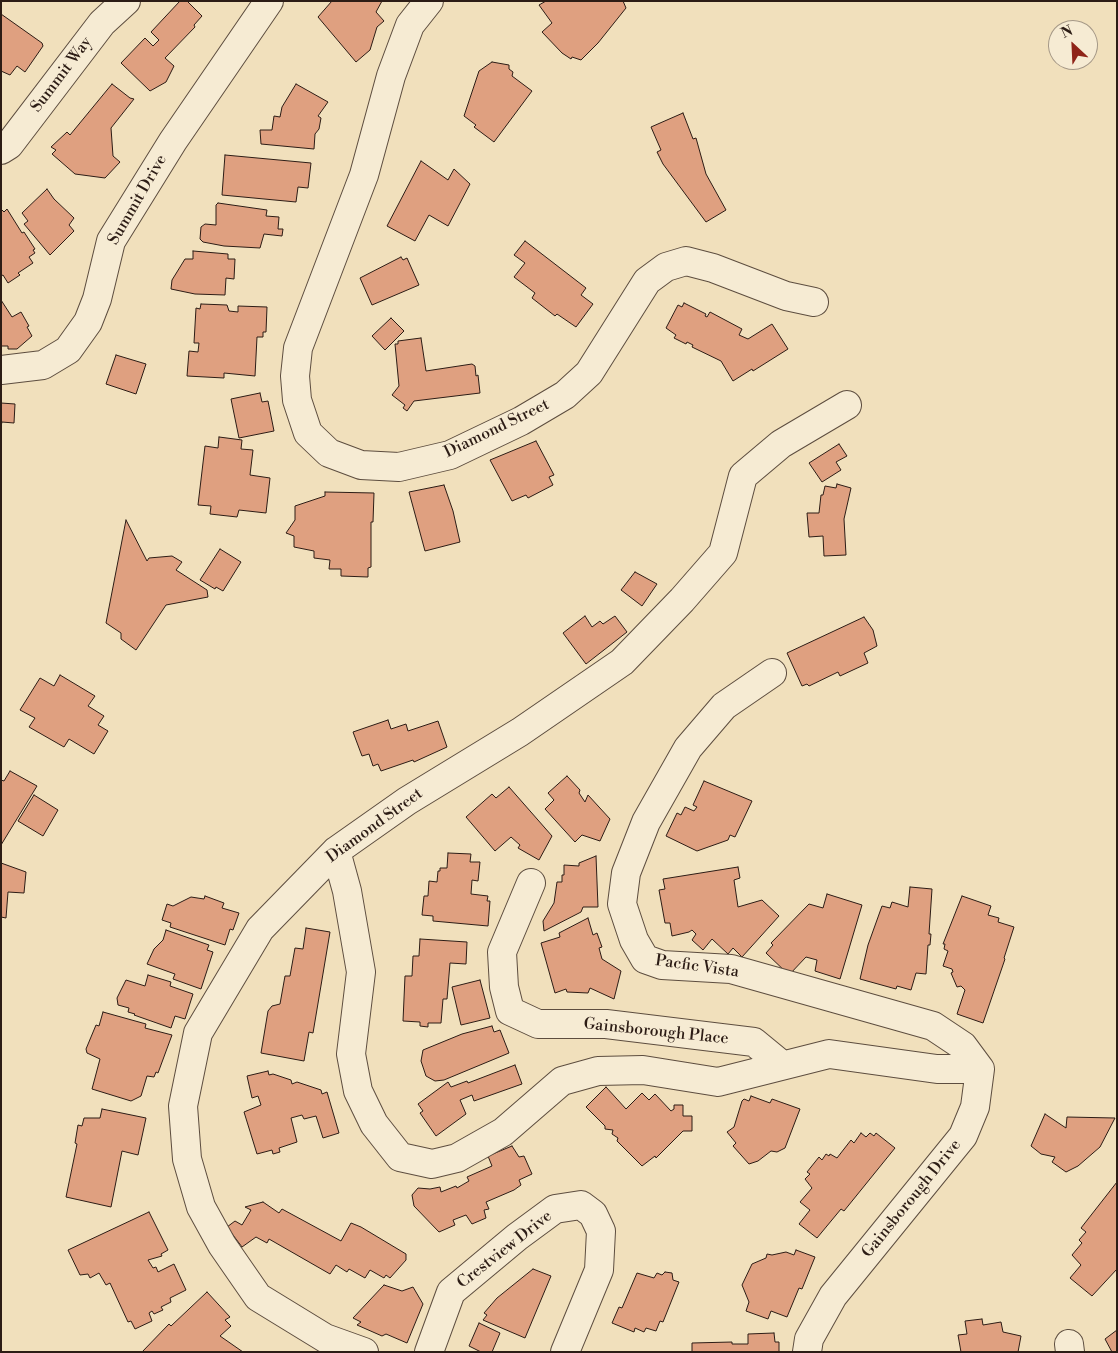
<!DOCTYPE html>
<html>
<head>
<meta charset="utf-8">
<style>
  body { margin:0 }
  #map { position:relative; width:1118px; height:1353px; overflow:hidden; background:#f1e0bc; font-family:"Libre Bodoni",serif }
  canvas { display:block }
  .frame { position:absolute; inset:0; border:2px solid #2c1c15; pointer-events:none }
  .north { position:absolute; left:1048px; top:20px; width:50px; height:50px; box-sizing:border-box; background:#f6ebd3; border:1px solid #a59887; border-radius:50%; rotate:335deg; font-size:14px; font-weight:700; line-height:20px; text-align:center; color:#2c1c15 }
  .north::after { content:''; display:block; margin:auto; width:18px; height:22px; background:#8f2418; clip-path:polygon(50% 0,100% 100%,50% 72%,0 100%) }
</style>
</head>
<body>
<div id="map">
<canvas width="1118" height="1353"></canvas>
<div class="frame"></div>
<div class="north">N</div>
</div>
<script>
const c = document.querySelector('canvas').getContext('2d');
c.lineJoin = 'round';
function fillPath(path, color) { c.fillStyle = color; c.fill(path, 'evenodd'); }
const toPath = rows => new Path2D(rows.map(r => 'M' + r).join(''));
function strokePath(path, color, width, dash) { c.strokeStyle = color; c.lineWidth = width; c.lineCap = dash ? 'butt' : 'round'; c.setLineDash(dash || []); c.stroke(path); }
function drawText(font, color, halo, rows, align = 'center') {
  c.font = font + ' "Libre Bodoni",serif'; c.lineWidth = 4; c.setLineDash([]); c.textBaseline = 'middle'; c.strokeStyle = halo; c.fillStyle = color; for (const [text, x, y, turn = 0] of rows) {
    c.save(); c.translate(x, y); c.rotate((+turn || 0) * Math.PI / 180); c.textAlign = isNaN(turn) ? turn : align; if (halo) c.strokeText(text, 0, 0); c.fillText(text, 0, 0); c.restore();
  }
}
const building = toPath([
  [180,1,187,1,202,16,194,25,195,27,165,58,174,66,166,82,150,91,121,63,145,38,153,46,159,40,151,32,180,1],
  [332,1,382,1,376,12,384,21,377,27,370,50,356,62,318,17,332,1],
  [546,1,623,1,626,8,598,43,581,60,572,57,571,59,562,53,542,32,552,23,539,5,546,1],
  [1,14,42,43,43,46,25,72,17,66,10,75,1,71,1,14],
  [492,62,509,65,509,69,513,72,512,76,532,91,494,142,474,127,476,125,464,116,479,71,492,62],
  [112,84,130,98,134,99,111,128,113,156,120,162,105,178,75,174,52,154,56,150,51,147,67,132,70,135,112,84],
  [296,84,328,102,318,116,321,118,319,129,315,134,314,149,261,144,260,130,272,130,274,116,280,117,282,107,296,84],
  [683,113,693,139,696,138,706,174,726,210,706,222,663,164,657,152,661,150,651,127,683,113],
  [225,155,311,163,308,188,298,187,296,202,222,195,225,155],
  [421,161,448,180,454,169,470,184,448,226,429,215,415,241,387,226,421,161],
  [47,189,54,199,74,218,69,225,74,231,50,255,24,224,28,221,22,213,47,189],
  [218,203,267,210,266,216,279,217,278,229,283,229,282,236,264,234,260,248,224,246,203,242,200,239,201,227,205,224,216,225,216,205,218,203],
  [1,209,4,212,7,209,22,233,24,232,35,249,33,250,35,253,29,257,33,263,18,273,20,275,8,283,3,275,1,276,1,209],
  [525,241,586,288,581,295,593,304,576,327,557,314,555,316,532,298,535,293,514,277,525,263,514,255,525,241],
  [193,251,228,254,228,259,235,259,234,279,226,278,225,295,195,294,171,289,172,280,185,259,193,259,193,251],
  [401,257,403,260,407,258,419,285,372,305,360,278,401,257],
  [1,300,12,317,21,312,29,326,27,327,32,336,17,349,8,349,8,346,1,346,1,300],
  [684,303,706,314,705,316,707,317,710,312,742,329,739,335,748,339,772,324,788,349,753,371,752,369,733,381,721,361,692,347,693,345,687,342,686,344,674,338,676,335,666,328,678,305,682,307,684,303],
  [201,304,227,305,229,311,238,312,238,306,267,307,266,332,263,332,263,337,257,337,255,376,224,373,224,378,187,376,189,351,198,352,199,343,194,343,196,308,200,309,201,304],
  [391,318,404,331,385,350,372,336,391,318],
  [421,338,426,371,472,364,475,366,476,376,478,375,480,393,414,401,407,411,403,408,405,405,392,395,399,386,395,344,398,344,398,341,421,338],
  [116,355,146,364,136,394,106,384,116,355],
  [260,393,262,402,268,401,274,431,239,438,231,399,260,393],
  [1,403,15,404,14,423,2,422,1,426,1,403],
  [219,437,242,440,241,449,253,450,250,475,270,478,266,513,239,510,237,517,210,514,211,506,198,505,205,446,218,448,219,437],
  [536,441,554,475,549,477,553,485,528,498,526,495,512,501,490,460,536,441],
  [839,444,847,456,836,462,841,470,822,482,809,463,839,444],
  [837,484,851,488,844,519,846,555,824,556,823,536,809,537,807,513,819,513,821,495,823,495,825,486,836,488,837,484],
  [444,485,453,511,460,542,425,551,409,492,444,485],
  [325,492,374,493,373,522,371,522,371,567,368,568,368,577,341,576,341,569,329,569,330,560,314,558,314,551,294,547,294,536,286,533,295,520,295,506,325,496,325,492],
  [126,520,147,561,149,558,172,556,182,562,176,570,207,590,208,597,166,605,136,650,121,639,121,633,106,623,126,520],
  [220,549,241,562,223,591,216,587,215,589,200,580,220,549],
  [635,572,657,584,642,606,621,590,635,572],
  [585,616,592,627,600,621,603,624,615,616,627,632,586,664,563,633,585,616],
  [864,617,873,630,877,646,864,653,868,663,840,676,838,672,809,686,807,684,802,686,787,653,864,617],
  [60,675,95,696,88,706,104,716,98,725,108,731,94,754,69,739,64,747,29,727,35,718,20,710,40,678,54,686,60,675],
  [388,720,391,729,406,724,408,731,438,721,447,747,414,762,413,760,381,771,378,764,373,766,369,754,362,756,353,732,388,720],
  [10,771,37,786,1,845,1,780,4,781,10,771],
  [567,776,580,790,579,793,585,802,588,795,610,819,600,841,582,835,575,842,545,809,554,800,548,793,567,776],
  [704,781,752,801,735,837,730,835,728,840,697,851,666,836,677,813,681,815,685,807,694,811,697,807,693,805,704,781],
  [509,787,552,836,539,860,518,848,520,845,511,837,495,851,466,817,492,794,496,798,509,787],
  [34,795,58,810,43,836,18,821,34,795],
  [448,853,471,854,470,862,480,862,478,881,472,880,471,894,488,896,487,901,490,901,488,926,433,921,433,916,422,915,424,896,428,896,429,881,437,882,438,871,440,871,440,868,447,868,448,853],
  [596,856,598,907,583,907,581,912,544,931,543,921,554,903,557,882,562,882,562,875,564,875,564,865,579,866,579,863,596,856],
  [1,863,26,872,24,893,8,892,6,918,1,917,1,863],
  [738,867,740,878,734,880,738,907,762,900,779,916,742,957,733,948,728,954,712,939,703,950,692,940,696,934,692,930,689,932,672,936,670,923,665,923,659,890,665,889,663,879,738,867],
  [910,887,932,889,929,934,931,934,930,945,928,945,926,974,916,973,911,990,897,986,896,989,860,979,868,945,882,906,890,908,892,902,908,907,910,887],
  [827,894,862,905,840,979,815,971,817,960,806,957,789,975,766,953,773,945,771,943,809,904,823,908,827,894],
  [205,896,224,903,222,908,239,913,233,930,230,929,225,945,170,927,171,923,162,920,167,904,173,906,191,897,204,899,205,896],
  [962,896,991,906,988,915,999,918,998,922,1014,927,1004,958,1005,959,983,1023,957,1014,965,990,961,986,957,987,951,973,953,972,952,969,943,966,948,951,944,949,945,944,943,944,962,896],
  [588,918,593,935,597,933,602,947,599,948,602,959,621,971,614,999,590,988,588,993,567,992,566,989,555,993,541,943,560,937,559,933,588,918],
  [306,928,330,932,313,1033,309,1032,304,1061,261,1053,268,1011,272,1006,280,1004,285,976,290,976,295,948,303,949,306,928],
  [166,930,209,945,207,950,213,952,201,989,173,979,175,974,147,964,154,949,163,940,166,930],
  [420,939,467,942,466,964,450,963,447,999,443,999,441,1023,428,1023,428,1027,420,1026,420,1022,403,1021,405,976,412,976,413,956,419,956,420,939],
  [148,975,171,982,170,986,193,994,185,1019,175,1016,171,1028,134,1015,135,1014,128,1012,129,1008,118,1005,117,998,126,980,145,986,148,975],
  [480,980,490,1018,461,1025,452,987,480,980],
  [103,1012,146,1024,145,1028,172,1035,158,1073,156,1072,154,1077,147,1076,141,1096,131,1101,92,1089,100,1059,87,1053,86,1049,96,1025,99,1026,103,1012],
  [492,1026,494,1032,500,1030,509,1053,444,1080,435,1081,426,1076,421,1061,423,1050,462,1034,492,1026],
  [515,1065,522,1084,474,1101,472,1095,460,1100,466,1114,436,1136,420,1113,423,1111,418,1104,448,1082,451,1087,467,1081,468,1083,515,1065],
  [268,1071,269,1075,273,1074,291,1080,292,1084,297,1082,321,1090,322,1094,327,1092,339,1133,323,1138,316,1116,304,1119,302,1115,291,1118,297,1142,279,1148,280,1152,273,1154,272,1150,257,1154,244,1112,261,1105,258,1096,252,1098,247,1076,268,1071],
  [606,1087,626,1109,642,1093,649,1100,655,1094,671,1111,674,1109,674,1105,683,1105,683,1116,692,1116,692,1131,683,1131,656,1158,655,1156,642,1166,617,1141,618,1138,612,1134,613,1130,605,1129,605,1126,586,1107,606,1087],
  [751,1096,770,1103,772,1099,800,1109,785,1148,777,1152,771,1151,758,1161,749,1164,733,1146,736,1143,727,1132,734,1127,742,1101,744,1099,749,1101,751,1096],
  [102,1109,146,1118,138,1155,122,1151,111,1207,66,1197,77,1144,75,1143,78,1125,82,1126,84,1118,100,1118,102,1109],
  [1045,1114,1066,1128,1067,1117,1115,1118,1100,1147,1078,1166,1066,1172,1052,1162,1055,1157,1041,1154,1031,1146,1045,1114],
  [861,1133,866,1137,870,1133,874,1136,876,1133,895,1148,844,1211,841,1209,817,1238,799,1224,810,1210,800,1202,812,1188,805,1179,810,1174,807,1172,819,1157,822,1160,826,1154,829,1156,830,1154,837,1158,851,1140,854,1143,861,1133],
  [512,1146,519,1157,524,1156,532,1174,519,1180,521,1185,514,1190,486,1202,489,1209,484,1210,486,1218,472,1224,466,1215,453,1220,455,1225,439,1232,414,1206,412,1195,418,1188,430,1189,440,1187,441,1192,456,1186,457,1188,469,1181,467,1177,492,1166,488,1156,512,1146],
  [1117,1182,1117,1269,1092,1296,1070,1278,1081,1265,1072,1255,1082,1243,1079,1240,1086,1232,1081,1228,1117,1182],
  [263,1202,279,1213,282,1209,341,1241,351,1223,361,1227,406,1254,406,1260,390,1278,386,1275,384,1278,370,1270,365,1278,349,1269,347,1272,336,1265,330,1274,269,1239,267,1243,256,1237,242,1247,227,1227,235,1221,242,1225,251,1210,245,1207,263,1202],
  [149,1212,168,1250,161,1254,162,1256,148,1260,153,1268,156,1267,158,1272,174,1264,186,1290,170,1298,171,1302,161,1307,163,1310,154,1314,152,1311,149,1313,152,1321,135,1329,131,1321,128,1322,110,1283,106,1285,99,1273,90,1278,88,1274,80,1275,68,1250,149,1212],
  [796,1250,815,1257,802,1289,799,1288,787,1317,771,1311,768,1319,746,1311,749,1302,742,1285,752,1264,766,1258,767,1254,772,1255,786,1252,794,1255,796,1250],
  [533,1269,551,1276,525,1338,483,1320,487,1315,484,1313,497,1298,533,1269],
  [665,1272,672,1273,673,1280,679,1282,663,1322,660,1321,656,1331,646,1328,644,1332,635,1328,634,1332,612,1323,619,1307,622,1308,637,1273,654,1278,657,1273,662,1275,665,1272],
  [384,1285,402,1291,413,1287,423,1304,407,1343,386,1334,382,1336,357,1325,361,1322,353,1318,384,1285],
  [207,1292,230,1317,225,1320,231,1326,220,1336,243,1352,142,1352,169,1324,171,1326,207,1292],
  [982,1319,983,1325,1001,1322,1003,1332,1021,1336,1018,1352,961,1352,958,1335,967,1334,965,1321,982,1319],
  [479,1323,500,1333,492,1352,481,1352,469,1346,479,1323],
  [1117,1330,1117,1352,1112,1352,1105,1339,1117,1330],
  [774,1333,775,1342,779,1342,779,1352,692,1352,692,1343,732,1342,732,1344,748,1344,748,1334,774,1333]
]);
const minor = toPath([
  [429,1,410,25,391,76,364,175,298,348,295,376,297,400,308,433,329,453,361,465,399,467,450,455,521,421,565,395,589,373,647,281,666,267,686,261,713,268,786,296,814,302],
  [1,150,9,145,102,23,126,1],
  [772,673,724,706,688,748,646,822,626,873,622,904,634,940,645,959,662,965,731,969,933,1026,963,1046,980,1069],
  [336,851,347,891,361,972,351,1054,358,1091,374,1124,400,1157,432,1164,457,1158,503,1132,562,1081,598,1071,643,1070,718,1082,829,1054,937,1069,980,1069],
  [531,883,502,952,504,987,510,1011,538,1024,606,1024,754,1042,782,1065],
  [1069,1344,1070,1352],
  [364,1352,325,1338,258,1297,222,1245,201,1207,187,1159,183,1106,198,1033,260,929,336,851,407,801,520,732,622,662,682,600,723,553,743,476,781,444,847,405],
  [429,1352,451,1292,517,1237,555,1209,581,1205,593,1214,601,1231,599,1270,565,1352],
  [807,1352,809,1339,833,1296,963,1136,975,1107,980,1069]
]);
const tertiary = toPath([
  [1,370,43,365,68,350,88,322,97,299,111,241,173,141,269,1]
]);
const streetNames = [
  ["Summit Way",62,75,-53],
  ["Summit Drive",138,200,-60],
  ["Diamond Street",497,429,-26],
  ["Diamond Street",375,826,-36],
  ["Pacfic Vista",697,967,8],
  ["Gainsborough Place",656,1032,6],
  ["Gainsborough Drive",912,1199,-51],
  ["Crestview Drive",505,1250,-38]
];
fillPath(building, '#dfa080');
strokePath(building, '#2c1c15', 1);
strokePath(minor, '#5d4d3f', 30);
strokePath(tertiary, '#5d4d3f', 30);
strokePath(minor, '#f6ebd3', 28);
strokePath(tertiary, '#f6ebd3', 28);
drawText('16px', '#2c1c15', '#f6ebd3', streetNames);
</script>
</body>
</html>
